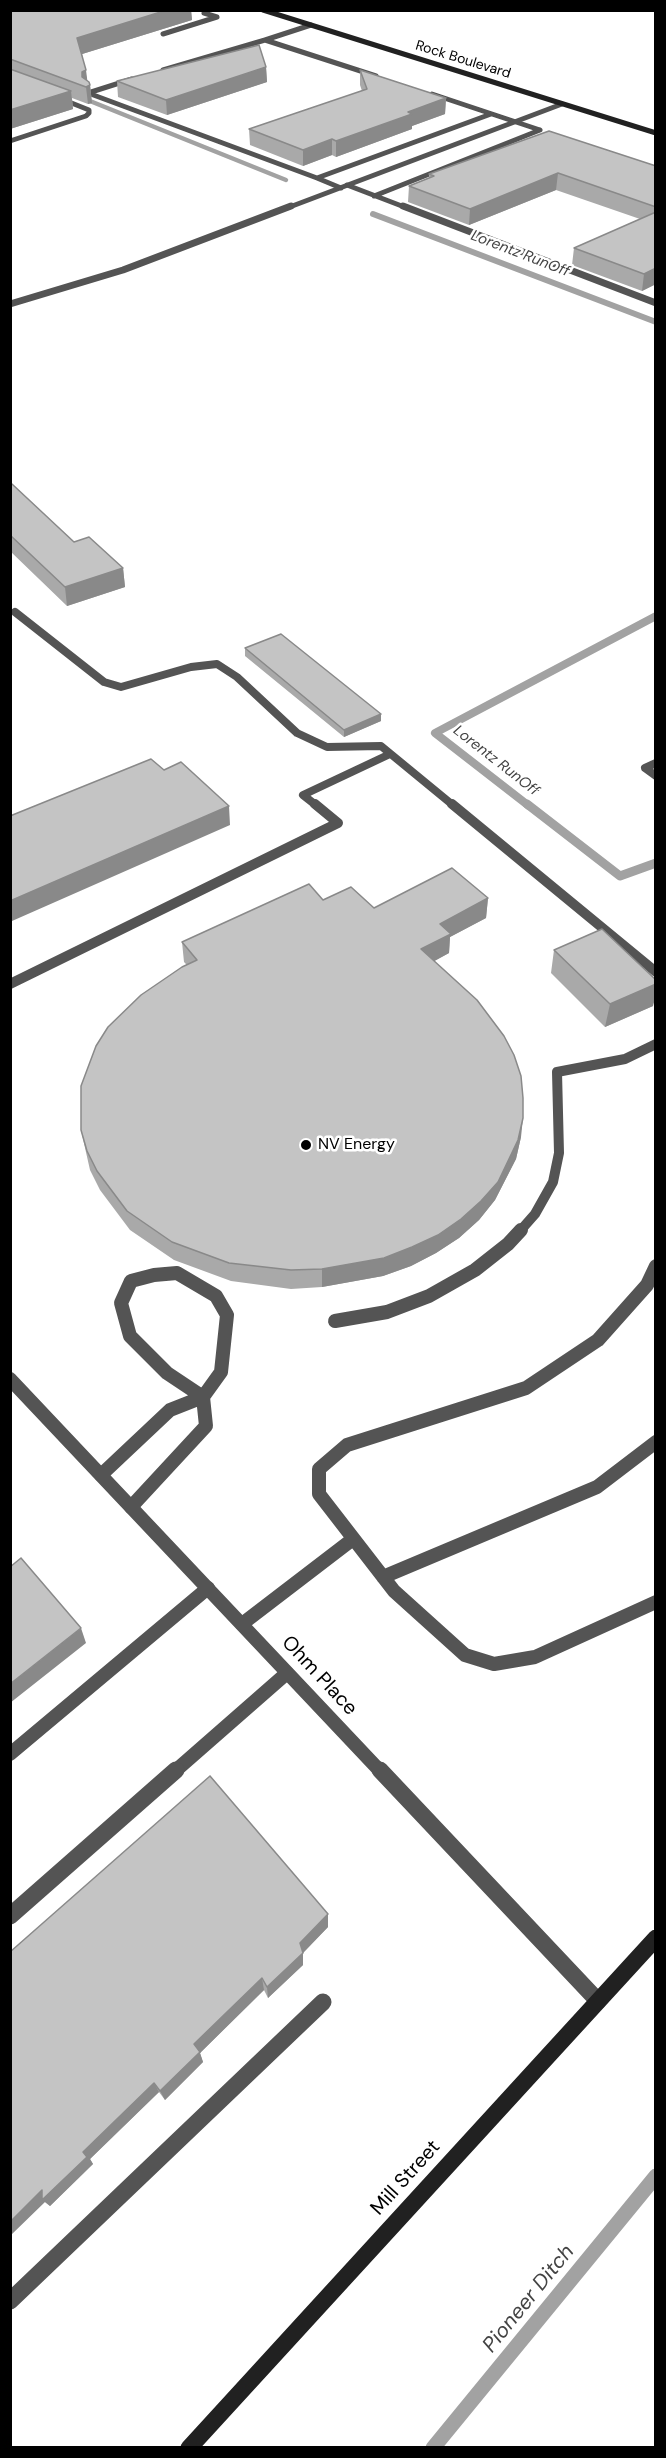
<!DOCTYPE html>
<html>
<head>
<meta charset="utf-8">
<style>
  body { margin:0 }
  #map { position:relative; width:666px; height:2458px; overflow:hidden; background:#fff; font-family:"DM Sans",sans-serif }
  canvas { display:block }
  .frame { position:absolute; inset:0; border:12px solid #000; pointer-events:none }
</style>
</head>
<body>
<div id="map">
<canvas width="666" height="2458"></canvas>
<div class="frame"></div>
</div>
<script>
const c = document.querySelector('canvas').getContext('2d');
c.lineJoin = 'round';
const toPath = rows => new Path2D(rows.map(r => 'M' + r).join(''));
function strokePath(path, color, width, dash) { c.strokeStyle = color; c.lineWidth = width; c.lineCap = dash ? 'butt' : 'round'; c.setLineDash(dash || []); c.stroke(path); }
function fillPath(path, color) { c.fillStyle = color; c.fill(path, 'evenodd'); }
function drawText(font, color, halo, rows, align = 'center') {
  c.font = font + ' "DM Sans",sans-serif'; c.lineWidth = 5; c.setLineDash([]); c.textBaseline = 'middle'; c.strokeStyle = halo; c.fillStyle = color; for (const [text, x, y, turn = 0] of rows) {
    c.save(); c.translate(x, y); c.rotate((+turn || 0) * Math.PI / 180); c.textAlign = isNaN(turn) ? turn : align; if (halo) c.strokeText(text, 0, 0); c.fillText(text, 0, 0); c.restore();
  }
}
const streamFar4 = toPath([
  [80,97,286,180]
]);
const streamFar3 = toPath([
  [373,214,656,322]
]);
const streamFar2 = toPath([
  [529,806,435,733,656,616]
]);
const streamFar1 = toPath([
  [527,804,620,876,656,863]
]);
const stream = toPath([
  [433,2448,656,2176]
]);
const serviceFar5 = toPath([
  [311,25,265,40,376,76],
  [163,34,217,17,204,13],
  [163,70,265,40],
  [132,79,88,93,317,178,491,114],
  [432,94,540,130],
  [10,141,86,116,89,113,89,110,59,98],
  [317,178,341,188],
  [347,185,407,208],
  [374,196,540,130]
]);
const serviceFar4 = toPath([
  [403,206,656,303]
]);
const serviceFar3 = toPath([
  [15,612,104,682,121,687,191,667,217,664,237,677,297,733,327,747,381,746,454,806],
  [656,763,645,768,656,776],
  [317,806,303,795,390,754]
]);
const serviceFar2 = toPath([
  [452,804,656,972],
  [10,984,338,823,315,804],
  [520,1231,535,1214,553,1182,559,1153,557,1072,625,1059,656,1044]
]);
const serviceFar1 = toPath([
  [656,1266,647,1285,598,1340,526,1388,347,1445,319,1469,319,1494,394,1591,465,1655,494,1664,535,1657,656,1602],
  [177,1273,216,1296,227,1315,221,1372,203,1397,167,1373,130,1336,121,1303,131,1281,154,1275,177,1273],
  [335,1321,387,1312,429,1296,475,1270,508,1244,521,1230],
  [101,1475,170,1410,203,1397,206,1426,131,1507],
  [383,1577,597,1487,656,1442],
  [242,1624,353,1539],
  [10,1754,208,1588],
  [174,1772,287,1673]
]);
const service = toPath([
  [10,1916,176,1770],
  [10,2301,323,2002]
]);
const minorFar3 = toPath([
  [287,208,562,104]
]);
const minorFar2 = toPath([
  [10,304,123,270,291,206]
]);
const minorFar1 = toPath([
  [10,1379,381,1772]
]);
const minor = toPath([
  [380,1770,598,2001]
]);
const secondaryFar1 = toPath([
  [263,10,656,133]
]);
const secondary = toPath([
  [189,2448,656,1938]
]);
const wall = toPath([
  [10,10,191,10,192,20,82,54,87,80,90,85,92,103,88,104,72,98,73,109,10,129],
  [266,67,267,82,167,115,118,97,117,81],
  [360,70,446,98,445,114,412,126,412,129,336,157,332,155,303,166,250,145,249,129,362,91,360,85],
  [656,166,656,284,642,291,572,265,574,248,640,219,556,190,469,225,408,202,409,186,429,178,429,174],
  [10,485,74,542,123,568,125,587,67,606,10,551],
  [245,648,381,721,344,737,245,656],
  [488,898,486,918,450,937,449,953,434,961,521,1137,516,1159,495,1200,479,1220,459,1238,436,1253,411,1266,383,1276,322,1287,291,1289,231,1281,174,1260,130,1230,100,1190,90,1170,81,1130,187,965,184,962,182,942,323,900,374,908],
  [554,950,653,1006,605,1027,551,973],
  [328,1927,303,1953,303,1965,268,1998,264,1990,200,2053,203,2062,165,2100,159,2092,90,2159,93,2164,50,2206,45,2202,10,1952]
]);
const shadedWall = toPath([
  [167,10,191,10,192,20,79,55,77,38],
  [266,67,267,82,167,115,166,100],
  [86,70,88,86,90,85,92,103,88,104,86,87,82,77,82,72],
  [71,91,73,109,10,129,10,110],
  [446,98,445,114,412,126,412,129,336,157,336,141,408,112],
  [332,139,332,155,303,166,303,150],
  [558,173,556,190,469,225,470,209],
  [656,268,656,284,642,291,644,274],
  [123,568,125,587,67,606,65,587],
  [381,714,381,721,344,737,344,730],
  [229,806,230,825,12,921,10,915,10,901],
  [488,898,486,918,450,937,449,953,420,969,421,949,440,924],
  [656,984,656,995,653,1006,605,1027,610,1004],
  [523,1118,521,1137,516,1159,495,1200,479,1220,459,1238,436,1253,411,1266,383,1276,322,1287,322,1269],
  [81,1628,86,1643,10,1703,10,1684],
  [328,1914,328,1927,303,1953,303,1965,268,1998,267,1987,300,1943],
  [262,1978,264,1990,200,2053,203,2062,165,2100,160,2091,194,2044],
  [154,2083,159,2092,90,2159,93,2164,50,2206,45,2202,10,2236,10,2222,42,2190]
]);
const building = toPath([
  [167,10,77,38,86,70,82,72,82,77,89,82,90,85,86,87,10,59,10,11,167,10],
  [259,45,266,67,166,100,117,81,259,45],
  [10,69,71,91,10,110,10,69],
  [360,70,446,98,408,112,412,114,336,141,332,139,303,150,249,129,367,89,360,70],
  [549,131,656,166,656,207,558,173,470,209,409,186,434,176,429,174,549,131],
  [656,212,656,268,644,274,574,248,656,212],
  [12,484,74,542,89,537,123,568,65,587,10,535,10,485,12,484],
  [281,634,381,714,344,730,245,648,281,634],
  [151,759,164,770,181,762,229,806,10,901,10,816,151,759],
  [452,868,488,898,440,924,451,934,421,949,477,1000,504,1036,514,1055,521,1076,523,1098,523,1118,518,1140,498,1182,481,1201,461,1219,438,1235,412,1247,384,1258,322,1269,291,1270,229,1263,172,1242,127,1211,97,1171,87,1151,81,1130,81,1086,96,1046,108,1027,141,995,182,967,197,960,182,942,309,884,323,900,351,887,374,908,452,868],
  [602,929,656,980,656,984,610,1004,554,950,602,929],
  [21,1558,81,1628,10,1684,10,1567,21,1558],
  [210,1776,328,1914,300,1943,303,1953,267,1987,262,1978,194,2044,200,2052,160,2091,154,2083,83,2152,87,2157,42,2200,42,2190,10,2222,10,1952,210,1776]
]);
const markers = [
  [306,1145,6,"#000"]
];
const farStreetnames = [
  ["Rock Boulevard",463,60,17]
];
const farWaternames = [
  ["Lorentz RunOff",520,254,21],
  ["Lorentz RunOff",496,761,38]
];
const poiNames = [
  ["NV Energy",318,1145]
];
const nearStreetnames = [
  ["Ohm Place",319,1676,47],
  ["Mill Street",406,2178,-48]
];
const nearWaternames = [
  ["Pioneer Ditch",529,2299,-51]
];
strokePath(streamFar4, '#a2a2a2', 4.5);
strokePath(streamFar3, '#a2a2a2', 6);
strokePath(streamFar2, '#a2a2a2', 8);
strokePath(streamFar1, '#a2a2a2', 9);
strokePath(stream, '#a2a2a2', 15);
strokePath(serviceFar5, '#545454', 5);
strokePath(serviceFar4, '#545454', 7);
strokePath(serviceFar3, '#545454', 8);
strokePath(serviceFar2, '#545454', 10);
strokePath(serviceFar1, '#545454', 14);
strokePath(service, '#545454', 17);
strokePath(minorFar3, '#545454', 5);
strokePath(minorFar2, '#545454', 7);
strokePath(minorFar1, '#545454', 14);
strokePath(minor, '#545454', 17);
strokePath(secondaryFar1, '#212121', 5);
strokePath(secondary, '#212121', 17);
fillPath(wall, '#a9a9a9');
fillPath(shadedWall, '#898989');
fillPath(building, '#c4c4c4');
strokePath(building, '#898989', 1.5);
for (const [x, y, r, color] of markers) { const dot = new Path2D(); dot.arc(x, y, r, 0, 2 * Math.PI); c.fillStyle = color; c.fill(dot); strokePath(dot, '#fff', 2); }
drawText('14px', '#000', '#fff', farStreetnames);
drawText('italic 15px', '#434343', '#fff', farWaternames);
drawText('16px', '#000', '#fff', poiNames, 'left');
drawText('20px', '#000', '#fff', nearStreetnames);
drawText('italic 21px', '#434343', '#fff', nearWaternames);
</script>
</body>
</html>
